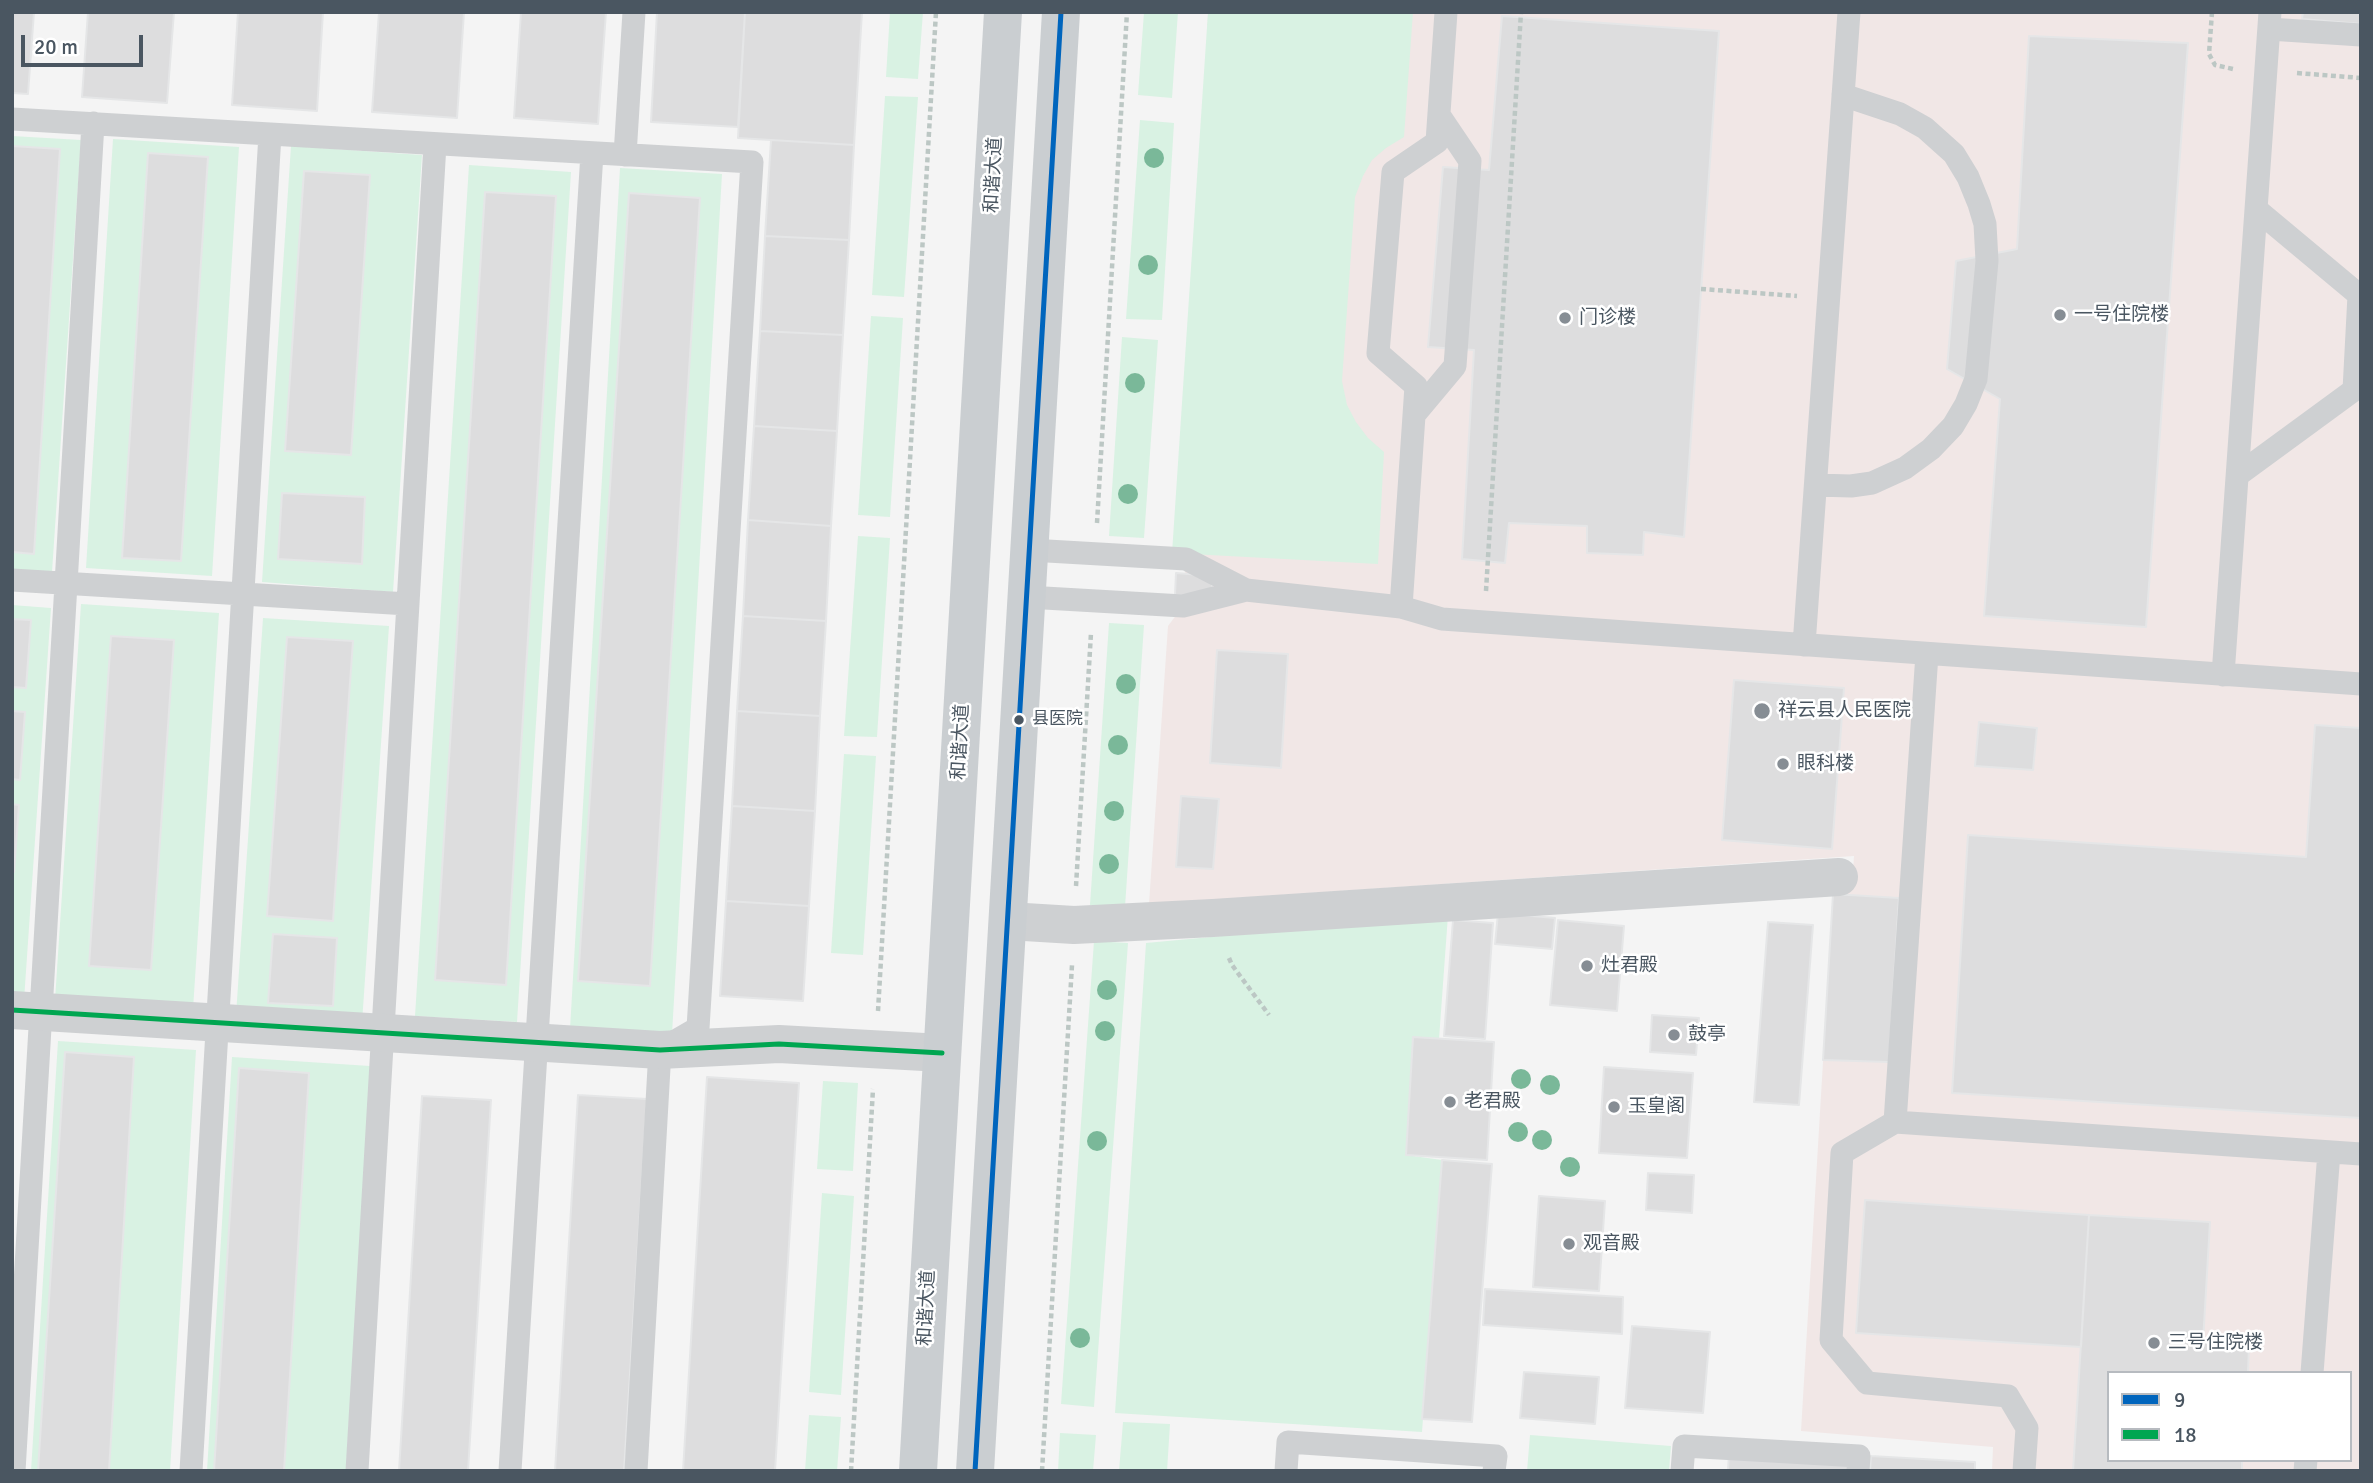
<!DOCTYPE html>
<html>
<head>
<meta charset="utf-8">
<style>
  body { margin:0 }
  #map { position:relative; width:2373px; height:1483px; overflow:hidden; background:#f4f4f4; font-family:Signika,sans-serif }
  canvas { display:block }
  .frame { position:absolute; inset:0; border:14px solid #4a5661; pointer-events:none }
  .legend { position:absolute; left:2107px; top:1371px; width:245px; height:91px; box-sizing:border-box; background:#fff; border:2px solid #b7bbc0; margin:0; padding:9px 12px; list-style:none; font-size:21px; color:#4a5661 }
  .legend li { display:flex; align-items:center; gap:14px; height:35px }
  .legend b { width:35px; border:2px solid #b7bbc0 }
  .scale { position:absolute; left:21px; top:35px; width:122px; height:32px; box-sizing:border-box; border:4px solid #4a5661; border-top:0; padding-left:9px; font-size:21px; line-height:24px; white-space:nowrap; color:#4a5661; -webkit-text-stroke:5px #fff; paint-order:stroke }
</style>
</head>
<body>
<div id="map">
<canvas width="2373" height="1483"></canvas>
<div class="frame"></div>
<ul class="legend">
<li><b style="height:9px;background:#0065bd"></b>9</li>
<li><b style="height:9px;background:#00a651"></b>18</li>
</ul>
<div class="scale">20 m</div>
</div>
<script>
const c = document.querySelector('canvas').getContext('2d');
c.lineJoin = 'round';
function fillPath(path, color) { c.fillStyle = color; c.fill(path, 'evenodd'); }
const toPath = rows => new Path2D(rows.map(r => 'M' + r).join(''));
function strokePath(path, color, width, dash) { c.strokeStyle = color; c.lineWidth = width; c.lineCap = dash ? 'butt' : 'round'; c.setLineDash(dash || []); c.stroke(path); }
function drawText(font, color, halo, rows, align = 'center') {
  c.font = font + ' Signika,"Noto Sans SC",sans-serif'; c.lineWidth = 5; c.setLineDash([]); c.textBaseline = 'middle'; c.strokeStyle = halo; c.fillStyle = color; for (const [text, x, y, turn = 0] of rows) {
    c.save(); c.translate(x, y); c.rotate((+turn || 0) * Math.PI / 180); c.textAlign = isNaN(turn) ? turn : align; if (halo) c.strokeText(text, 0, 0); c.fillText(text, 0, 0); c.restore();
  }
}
const medical = toPath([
  [1208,12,2361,12,2361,1471,1992,1471,1993,1447,1801,1431,1833,894,1852,886,1854,856,1149,904,1168,626,1183,606,1186,559],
  [2109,1373,2350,1373,2350,1460,2109,1460]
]);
const green = toPath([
  [890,12,923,12,918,79,886,77],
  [1144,12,1178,12,1172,98,1138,95],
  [1208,12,1413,12,1404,137,1386,148,1372,160,1363,176,1355,197,1342,381,1347,405,1356,422,1368,438,1384,452,1378,564,1172,553],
  [885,96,918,97,904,297,872,295],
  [1140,120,1174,123,1162,320,1126,319],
  [12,136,81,140,52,572,12,569],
  [113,139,239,147,212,576,86,568],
  [291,146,422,155,393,592,262,582],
  [469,165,571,172,517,1022,415,1016],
  [620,168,722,174,672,1034,570,1029],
  [871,316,903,318,890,517,858,515],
  [1122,337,1158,340,1144,538,1109,536],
  [858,536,890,538,877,737,844,736],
  [81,604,219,613,193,1009,55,1000],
  [12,605,51,608,24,1000,12,999],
  [263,618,389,626,362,1023,236,1015],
  [1109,623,1144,625,1125,907,1090,905],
  [844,754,876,756,863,955,831,953],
  [1448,915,1439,1039,1413,1038,1406,1155,1442,1160,1422,1432,1115,1413,1146,943],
  [1094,941,1128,943,1094,1407,1061,1404],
  [58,1041,196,1050,170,1471,31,1471],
  [232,1057,370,1066,346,1471,207,1471],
  [823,1081,858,1083,853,1171,817,1169],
  [822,1193,854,1196,841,1395,809,1392],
  [809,1415,841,1417,837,1471,805,1471],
  [1123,1422,1170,1424,1167,1471,1119,1471],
  [1060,1433,1096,1435,1093,1471,1058,1471],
  [1530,1435,1671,1446,1669,1471,1527,1471]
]);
const building = toPath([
  [12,12,34,12,28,94,12,93,12,12],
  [88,12,174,12,167,103,82,97,88,12],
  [238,12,323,12,317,111,232,105,238,12],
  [379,12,464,12,457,118,372,112,379,12],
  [521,12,606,12,598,124,514,118,521,12],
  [657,12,745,12,738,127,651,122,657,12],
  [745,12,862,12,854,145,738,138,745,12],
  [2303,12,2361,12,2361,24,2302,19,2303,12],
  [1502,16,1719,31,1684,537,1644,532,1643,555,1587,553,1587,526,1509,523,1505,563,1462,559,1474,350,1428,347,1443,167,1489,170,1502,16],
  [2029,36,2188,43,2146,627,1984,616,2000,399,1947,369,1956,261,2017,249,2029,36],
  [771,140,854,145,849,240,765,236,771,140],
  [12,146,60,149,34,554,12,552,12,146],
  [148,153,208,157,181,561,122,558,148,153],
  [304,171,370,175,351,455,285,451,304,171],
  [485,192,556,196,506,985,435,980,485,192],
  [629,193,700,198,650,986,578,981,629,193],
  [765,236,849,240,843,335,760,331,765,236],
  [760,331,843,335,837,431,754,426,760,331],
  [754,426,837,431,831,526,748,520,754,426],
  [282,493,365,497,362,564,278,559,282,493],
  [748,520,831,526,826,621,743,616,748,520],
  [1176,573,1213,576,1211,597,1175,595,1176,573],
  [743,616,826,621,820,716,737,711,743,616],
  [12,619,31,620,26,688,12,687,12,619],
  [111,636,174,640,151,970,89,966,111,636],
  [287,637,353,641,333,921,267,916,287,637],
  [1217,650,1288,654,1281,768,1210,763,1217,650],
  [1734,680,1844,688,1832,849,1722,840,1734,680],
  [12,711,25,712,20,780,12,779,12,711],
  [737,711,820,716,815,811,732,806,737,711],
  [1979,722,2037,728,2033,770,1975,766,1979,722],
  [2315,725,2361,728,2361,1118,1952,1093,1968,835,2306,857,2315,725],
  [1181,796,1219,799,1213,869,1176,867,1181,796],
  [12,804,19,805,14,872,12,872,12,804],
  [732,806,815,811,809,906,726,901,732,806],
  [1833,894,1899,898,1889,1062,1823,1060,1833,894],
  [726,901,809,906,803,1001,720,996,726,901],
  [1498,913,1555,918,1552,949,1495,944,1498,913],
  [1453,920,1493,923,1485,1039,1444,1036,1453,920],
  [1558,920,1624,926,1617,1011,1550,1005,1558,920],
  [1768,922,1813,925,1799,1105,1754,1102,1768,922],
  [273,934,337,938,333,1006,268,1003,273,934],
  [1652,1015,1699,1018,1696,1055,1650,1052,1652,1015],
  [1413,1037,1494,1042,1487,1160,1406,1155,1413,1037],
  [65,1052,134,1057,109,1471,38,1471,65,1052],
  [1604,1067,1693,1073,1687,1158,1599,1153,1604,1067],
  [239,1068,309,1073,284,1471,214,1471,239,1068],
  [707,1077,799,1083,775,1471,683,1471,707,1077],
  [578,1095,647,1099,624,1471,555,1471,578,1095],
  [422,1096,491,1100,468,1471,399,1471,422,1096],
  [1442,1160,1492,1164,1472,1422,1422,1419,1442,1160],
  [1648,1173,1694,1175,1692,1213,1646,1210,1648,1173],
  [1539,1196,1605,1201,1599,1291,1533,1287,1539,1196],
  [1865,1200,2089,1215,2081,1347,1856,1333,1865,1200],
  [2089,1215,2210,1222,2203,1342,2249,1345,2248,1373,2109,1373,2109,1460,2242,1460,2242,1471,2073,1471,2089,1215],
  [1485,1289,1623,1297,1622,1334,1483,1325,1485,1289],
  [1632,1326,1710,1332,1703,1413,1625,1408,1632,1326],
  [1524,1372,1599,1377,1595,1424,1520,1418,1524,1372],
  [1729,1453,1849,1460,1848,1471,1728,1471,1729,1453],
  [1871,1456,1975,1462,1975,1471,1870,1471,1871,1456]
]);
const path = toPath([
  [2212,12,2209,54,2215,65,2233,69],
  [2297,73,2361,78],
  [1701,289,1797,296],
  [1097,523,1127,12],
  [1486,591,1521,12],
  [1076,886,1091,633],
  [1229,958,1232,965,1269,1015],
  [878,1011,936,12],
  [851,1471,873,1089],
  [1042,1471,1072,965]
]);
const lane = toPath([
  [2269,29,2361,35],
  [12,119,752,162,698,1028,660,1050,636,1471],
  [625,155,634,12],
  [1414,415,1455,366,1470,161,1439,115],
  [2238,475,2354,390,2359,295,2256,209],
  [1816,485,1851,486,1872,483,1905,468,1931,449,1953,426,1966,404,1976,379,1987,261,1985,224,1979,204,1968,177,1954,154,1925,128,1900,114,1843,95],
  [1030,550,1186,559,1246,590,1401,607,1442,619,2361,684],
  [12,580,408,604],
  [1027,597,1183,606,1246,590],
  [1401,607,1416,386,1378,353,1393,172,1437,142,1446,12],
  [1804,645,1849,12],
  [2223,675,2270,12],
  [1895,1122,1927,654],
  [2312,1373,2329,1152],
  [14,1471,93,123],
  [191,1471,270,134],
  [357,1471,435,144],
  [510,1471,592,153],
  [1286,1471,1288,1442,1496,1456,1494,1471],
  [1682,1471,1684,1446,1859,1456,1858,1471],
  [2024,1471,2027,1428,2008,1396,1867,1383,1831,1340,1842,1153,1895,1122,2361,1154],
  [2305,1471,2306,1460]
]);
const street = toPath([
  [1008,921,1074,925,1213,918,1839,877],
  [12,1010,660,1050,779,1044,942,1053]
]);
const primary = toPath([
  [918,1471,1003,12],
  [975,1471,1061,12]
]);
const bus1 = toPath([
  [975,1471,1061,12]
]);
const bus2 = toPath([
  [12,1010,660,1050,779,1044,942,1053]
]);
const trees = [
  [1154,158],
  [1148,265],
  [1135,383],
  [1128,494],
  [1126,684],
  [1118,745],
  [1114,811],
  [1109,864],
  [1107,990],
  [1105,1031],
  [1521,1079],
  [1550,1085],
  [1518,1132],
  [1542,1140],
  [1097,1141],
  [1570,1167],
  [1080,1338]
];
const markers = [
  [2060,315,7,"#868d94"],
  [1565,318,7,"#868d94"],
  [1762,711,9,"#868d94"],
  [1019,720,6,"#4a5661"],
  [1783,764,7,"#868d94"],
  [1587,966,7,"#868d94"],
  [1674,1035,7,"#868d94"],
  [1450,1102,7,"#868d94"],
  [1614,1107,7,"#868d94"],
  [1569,1244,7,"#868d94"],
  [2154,1343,7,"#868d94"]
];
const busNames = [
  ["县医院",1032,720]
];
const streetNames = [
  ["和谐大道",994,175,-87],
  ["和谐大道",961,742,-87],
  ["和谐大道",927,1308,-87]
];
const poiNames = [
  ["一号住院楼",2074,315],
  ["门诊楼",1579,318],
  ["祥云县人民医院",1778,711],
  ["眼科楼",1797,764],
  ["灶君殿",1601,966],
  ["鼓亭",1688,1035],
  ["老君殿",1464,1102],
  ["玉皇阁",1628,1107],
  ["观音殿",1583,1244],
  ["三号住院楼",2168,1343]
];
fillPath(medical, '#f1e7e6');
fillPath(green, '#d9f2e3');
fillPath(building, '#ddddde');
strokePath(building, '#e5e6e7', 2);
strokePath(path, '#bcc7c4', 4.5, [5, 3.5]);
strokePath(lane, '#ced0d2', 23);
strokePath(street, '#ced0d2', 38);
strokePath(primary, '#caced1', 38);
strokePath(bus1, '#0065bd', 5);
strokePath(bus2, '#00a651', 5);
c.fillStyle = '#7ab899';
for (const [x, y] of trees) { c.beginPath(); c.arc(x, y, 10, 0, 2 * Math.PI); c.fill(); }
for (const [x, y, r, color] of markers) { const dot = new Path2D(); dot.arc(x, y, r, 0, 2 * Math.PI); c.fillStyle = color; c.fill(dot); strokePath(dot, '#fff', 2.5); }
drawText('17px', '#4a5661', '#fff', busNames, 'left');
drawText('19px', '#4a5661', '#fff', streetNames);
drawText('19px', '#4a5661', '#fff', poiNames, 'left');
</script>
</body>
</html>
